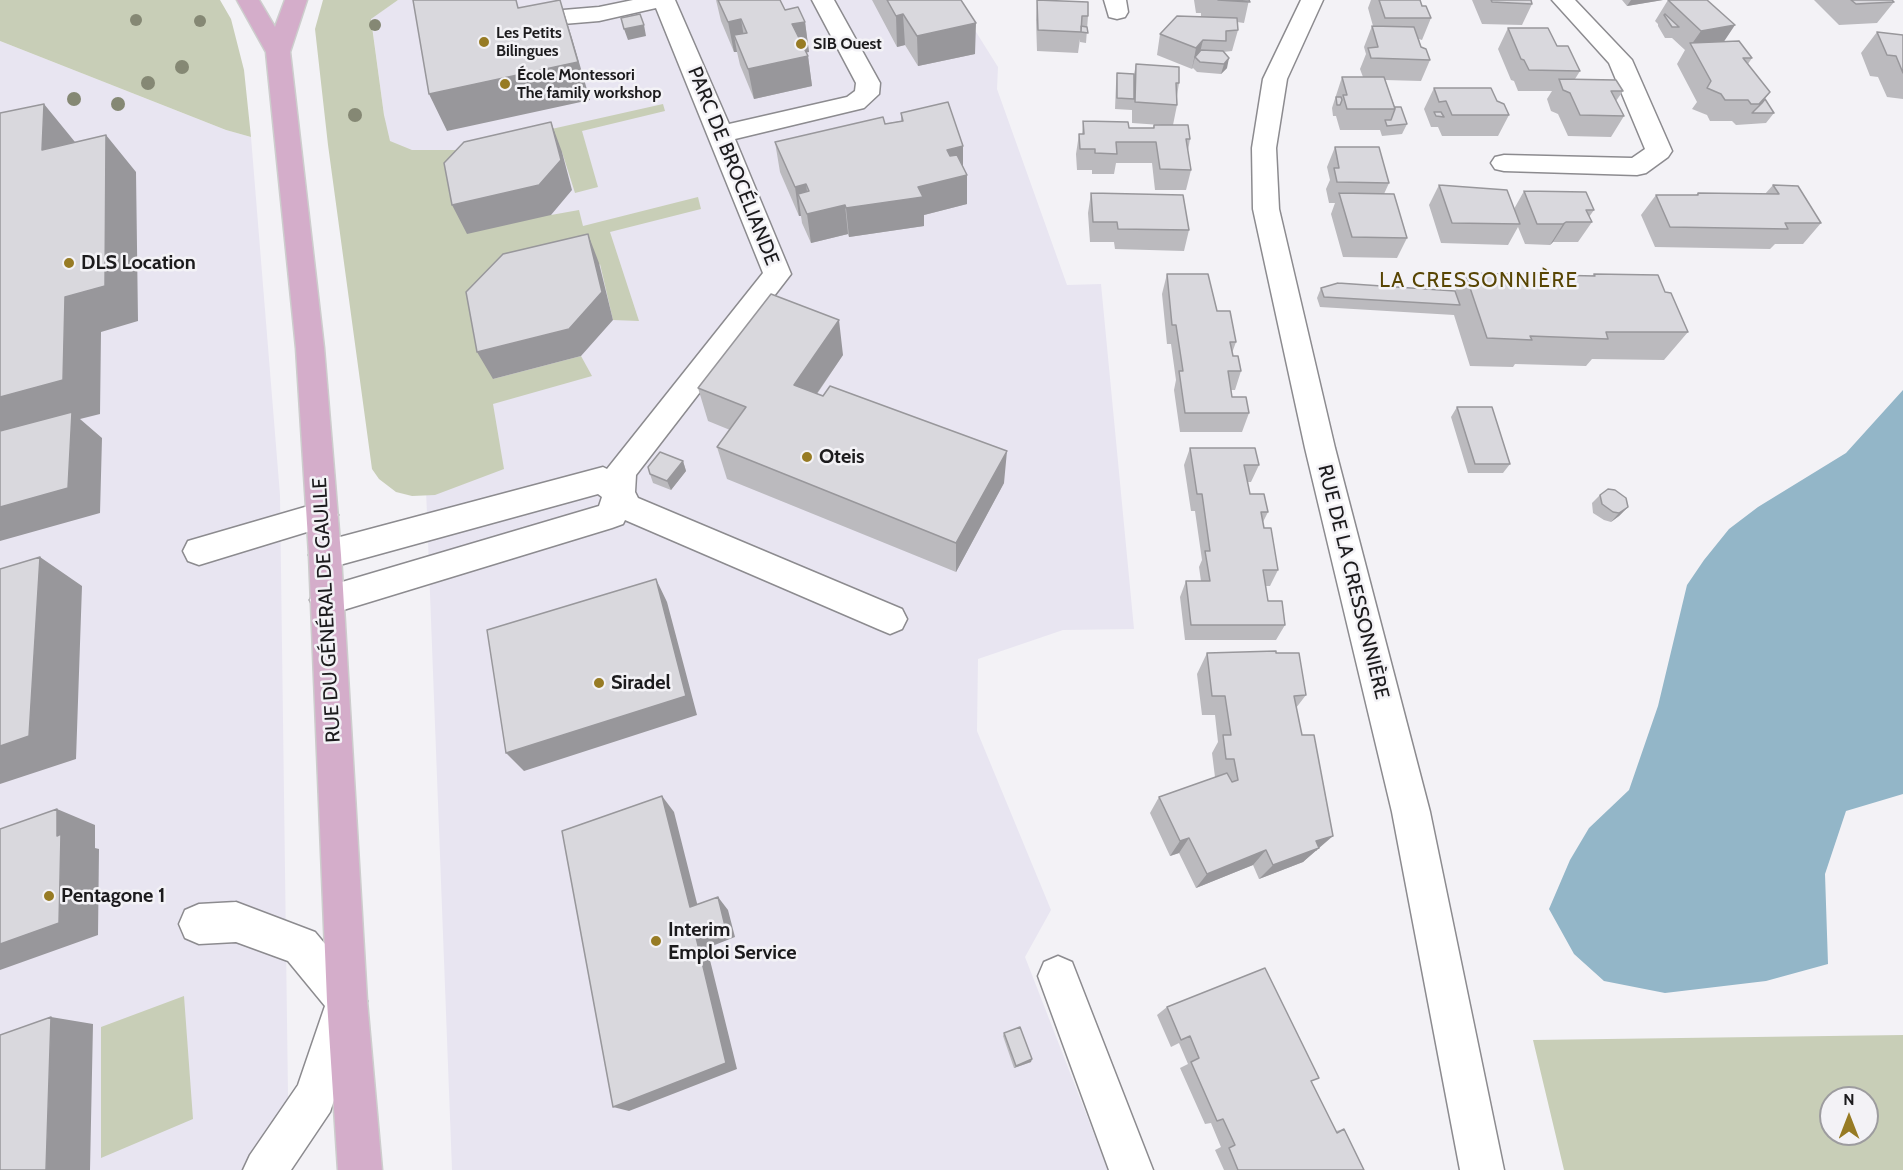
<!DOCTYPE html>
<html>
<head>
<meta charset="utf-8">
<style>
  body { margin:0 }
  #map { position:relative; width:1903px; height:1170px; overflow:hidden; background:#f3f2f6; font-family:Cabin,sans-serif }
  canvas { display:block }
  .north { position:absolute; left:1819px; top:1086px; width:60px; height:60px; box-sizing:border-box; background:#f3f2f6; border:2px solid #9d9c9f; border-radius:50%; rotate:0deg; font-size:16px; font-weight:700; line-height:24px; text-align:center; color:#1c1b1d }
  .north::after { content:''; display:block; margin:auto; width:21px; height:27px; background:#977b24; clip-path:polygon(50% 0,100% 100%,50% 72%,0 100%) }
</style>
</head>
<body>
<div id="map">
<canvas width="1903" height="1170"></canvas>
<div class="north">N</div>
</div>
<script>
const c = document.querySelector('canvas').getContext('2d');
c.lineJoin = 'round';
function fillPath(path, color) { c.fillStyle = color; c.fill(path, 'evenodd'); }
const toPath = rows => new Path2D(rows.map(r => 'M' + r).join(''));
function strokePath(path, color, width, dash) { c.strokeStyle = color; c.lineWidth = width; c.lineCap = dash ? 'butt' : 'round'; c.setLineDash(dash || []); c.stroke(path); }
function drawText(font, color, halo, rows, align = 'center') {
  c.font = font + ' Cabin,sans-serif'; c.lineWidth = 5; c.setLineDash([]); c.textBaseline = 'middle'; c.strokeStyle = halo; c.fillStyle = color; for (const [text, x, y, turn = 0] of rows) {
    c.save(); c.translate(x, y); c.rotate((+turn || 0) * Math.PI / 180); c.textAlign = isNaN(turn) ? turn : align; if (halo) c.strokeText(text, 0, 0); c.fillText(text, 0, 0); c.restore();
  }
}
const built = toPath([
  [398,0,956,0,998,67,997,89,1067,285,1101,284,1134,629,1063,630,978,659,977,731,1051,910,1025,957,1108,1170,452,1170,426,489,384,115,371,18],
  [0,41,226,130,251,137,280,495,289,1170,0,1170]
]);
const green = toPath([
  [0,0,220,0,231,19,244,70,251,137,226,130,0,41],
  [323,0,398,0,371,19,384,115,390,141,412,150,458,150,663,104,665,111,582,131,598,187,575,193,562,152,551,215,579,210,583,226,698,197,701,209,610,232,639,321,613,320,600,264,493,379,581,356,592,376,493,404,504,469,435,495,412,496,396,492,379,479,372,469,328,145,315,29],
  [184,996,193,1119,101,1158,101,1027],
  [1903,1035,1903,1170,1564,1170,1533,1040],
  [1831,1098,1867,1098,1867,1134,1831,1134]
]);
const water = toPath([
  [1903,390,1903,794,1846,811,1825,874,1828,964,1766,981,1665,993,1604,981,1574,954,1549,909,1570,860,1589,828,1629,790,1658,706,1687,585,1704,560,1729,529,1758,507,1846,453]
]);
const minor = toPath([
  [633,0,675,0,729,124,847,97,855,91,856,83,812,0,834,0,880,83,879,94,864,108,735,139,791,274,636,475,635,492,638,498,902,609,907,619,902,629,890,634,878,629,625,520,623,524,612,528,327,615,315,610,310,600,315,590,599,506,602,497,598,494,325,569,314,565,309,555,314,545,325,541,603,467,607,469,763,273,656,8,599,21,563,24,555,22,552,17,555,12,563,10,599,7,633,0],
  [1104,0,1126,0,1128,12,1125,17,1117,19,1109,17,1104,0],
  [1301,0,1323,0,1287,79,1276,148,1279,209,1335,448,1430,812,1504,1170,1460,1170,1392,812,1305,448,1253,209,1252,148,1263,79,1301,0],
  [1552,0,1575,0,1632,60,1672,151,1668,157,1646,173,1637,175,1504,171,1495,169,1491,163,1495,157,1504,155,1632,158,1645,149,1609,63,1552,0],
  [322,502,333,506,338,515,333,524,199,565,188,561,183,551,188,541,322,502],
  [236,902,315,932,361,987,367,1001,330,1112,291,1170,243,1170,250,1155,298,1085,325,1006,288,961,236,942,199,944,185,938,179,924,185,910,199,904,236,902],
  [1058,956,1072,962,1153,1170,1109,1170,1038,976,1044,962,1058,956]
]);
const major = toPath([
  [237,0,259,0,275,27,285,0,307,0,290,52,324,348,341,555,367,1001,382,1170,338,1170,327,1001,309,555,296,348,266,52,237,0]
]);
const trees = [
  [136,20,6],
  [200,21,6],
  [375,25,6],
  [182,67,7],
  [148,83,7],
  [74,99,7],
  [118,104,7],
  [355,115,7]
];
const wall = toPath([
  [716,0,780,0,785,10,805,22,809,52,806,52,808,56,812,86,754,99,740,65,737,52,734,52,721,21],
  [872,0,961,0,975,54,918,66,905,45,897,47],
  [1037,0,1088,16,1086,43,1080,42,1080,39,1078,53,1037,51,1036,20],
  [1194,0,1249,0,1244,23,1237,22,1238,30,1232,51,1223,52,1227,68,1221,74,1197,72,1193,68,1192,69,1157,55,1160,34,1201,17,1201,13,1196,13],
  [1371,0,1420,0,1422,6,1431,18,1422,40,1419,39,1421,47,1430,60,1421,81,1385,80,1395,107,1407,124,1402,134,1382,136,1380,130,1340,130,1336,116,1333,116,1332,108,1342,77,1363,77,1360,69,1366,54,1364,47,1372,26,1373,26,1368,8],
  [1472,0,1531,0,1532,4,1522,25,1482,24],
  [1622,0,1663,0,1627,6],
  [1668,0,1723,42,1752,58,1748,64,1770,92,1765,99,1774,113,1766,123,1736,125,1732,121,1710,121,1707,115,1692,109,1697,102,1677,64,1685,50,1672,38,1665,38,1658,26,1658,24,1655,21],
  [1814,0,1892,0,1894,2,1877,23,1839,25],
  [1508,28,1557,46,1580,71,1575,79,1623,91,1616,101,1624,116,1611,137,1568,136,1558,114,1551,111,1547,99,1552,91,1518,91,1514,81,1511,80,1498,49],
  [1877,32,1903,35,1903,99,1887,97,1878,77,1870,76,1861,53],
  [1136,64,1179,83,1177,96,1177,105,1173,125,1190,139,1188,151,1191,170,1186,190,1155,190,1152,163,1116,163,1114,174,1092,174,1092,170,1077,170,1076,154,1079,134,1082,134,1083,121,1129,128,1153,128,1154,125,1161,125,1132,123,1132,110,1115,109,1116,84,1117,73,1134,74],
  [1434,88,1497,101,1509,115,1498,136,1442,136,1438,127,1431,127,1424,109],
  [901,113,963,146,963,166,967,204,924,215,924,226,849,237,848,234,811,243,802,223,801,216,799,216,780,172,775,142,901,121],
  [1335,147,1389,183,1384,194,1407,238,1397,258,1343,257,1331,214,1335,203,1329,203,1326,189,1330,180,1327,167],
  [1439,185,1514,209,1524,191,1594,210,1589,217,1592,222,1578,242,1553,242,1550,245,1525,244,1518,227,1508,245,1441,243,1429,205],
  [1773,185,1821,223,1803,244,1775,244,1770,249,1655,247,1641,215,1656,195,1696,195,1698,193,1765,194],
  [1091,193,1189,230,1184,251,1115,249,1114,242,1090,242,1088,213],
  [1465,273,1592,276,1594,274,1665,292,1688,332,1664,360,1592,359,1586,366,1515,364,1513,367,1470,366,1454,315,1320,307,1317,298,1321,288,1455,291],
  [1167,274,1217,311,1236,342,1232,353,1233,356,1241,371,1235,390,1231,390,1232,397,1249,413,1242,432,1180,432,1174,390,1176,380,1171,344,1167,344,1162,294],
  [843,355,817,394,1004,483,956,572,727,479,717,447,730,430,708,421,698,388],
  [1457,407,1510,464,1503,473,1468,473,1451,417],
  [1190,448,1259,465,1251,482,1247,482,1250,494,1268,512,1263,522,1264,528,1278,570,1270,586,1266,586,1268,601,1285,625,1276,640,1185,640,1180,597,1186,581,1201,581,1199,567,1202,560,1195,511,1191,511,1184,465],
  [683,461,686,471,671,490,653,483,650,474],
  [1600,495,1628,507,1619,516,1611,522,1604,520,1593,513,1592,503],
  [1207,653,1276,653,1306,695,1296,708,1317,851,1315,851,1303,862,1259,879,1253,865,1196,888,1179,853,1170,856,1150,813,1159,797,1216,777,1215,777,1212,753,1218,742,1215,715,1202,715,1197,674],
  [1167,1007,1311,1081,1336,1131,1344,1129,1364,1170,1224,1170,1215,1150,1221,1147,1211,1123,1205,1124,1180,1068,1188,1064,1179,1043,1171,1047,1157,1015],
  [1004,1033,1031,1062,1014,1068,1003,1036]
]);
const shadedWall = toPath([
  [560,0,572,38,590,100,447,131,429,94],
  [1631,0,1663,0,1627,6],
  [903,14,905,45,897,47,896,16],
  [741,19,746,49,734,35,737,52,734,52,728,22],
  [805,22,809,52,796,55,792,24],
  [976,23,975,54,918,66,917,36],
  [644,25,646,36,628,40,624,29],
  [1735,25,1721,46,1691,45,1701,31],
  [1203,40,1198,61,1195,57,1192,69,1196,48],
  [808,56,812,86,754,99,748,69],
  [1229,58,1227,68,1221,74,1224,64],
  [44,104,75,142,75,187,42,150],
  [551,122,562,152,572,190,551,215,467,234,452,205],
  [106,135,136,172,138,321,101,332,100,414,80,419,102,438,100,513,0,541,0,397,65,297],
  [963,146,963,176,947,150],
  [967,175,967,204,924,215,924,226,849,237,846,208,918,187],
  [806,184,810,213,798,194,801,216,799,216,795,187],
  [845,205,848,234,811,243,807,214],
  [1566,222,1553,242,1550,245,1563,224],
  [588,234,599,263,613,320,581,356,493,379,477,352],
  [839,320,843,355,800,418,794,385],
  [1007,451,1004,483,956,572,956,543],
  [683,461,686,471,671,490,667,481],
  [1628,507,1619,516,1611,522,1619,513],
  [40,557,82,586,76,759,0,784,0,746],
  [656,579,667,602,697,715,524,771,506,753],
  [662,796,674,812,701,919,690,907],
  [57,809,95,825,95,848,99,849,98,935,0,970,0,944,57,836],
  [1333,836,1303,862,1259,879,1273,865,1316,841],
  [1189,838,1179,853,1170,856,1180,841],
  [1266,850,1253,865,1196,888,1207,874],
  [718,897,728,910,735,937,707,948,737,1069,629,1111,613,1107,696,937],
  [51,1017,93,1024,90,1170,46,1170],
  [1032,1059,1031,1062,1014,1068,1016,1066]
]);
const building = toPath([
  [413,0,516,0,518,8,560,0,578,62,429,94,413,0],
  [718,0,780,0,785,10,798,7,805,22,792,24,808,56,748,69,734,35,747,33,741,19,728,22,718,0],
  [887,0,961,0,976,23,917,36,903,14,896,16,887,0],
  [1037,0,1088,2,1088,16,1082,16,1081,32,1038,30,1037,0],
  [1218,0,1249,0,1250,2,1218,0],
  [1379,0,1420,0,1422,6,1426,6,1431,18,1385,18,1379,0],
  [1491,0,1531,0,1532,4,1492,2,1491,0],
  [1668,0,1707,0,1735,25,1701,31,1668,0],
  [1851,0,1892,0,1894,2,1856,4,1851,0],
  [640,14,644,25,624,29,621,18,640,14],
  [1665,14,1679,27,1672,27,1664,15,1665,14],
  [1177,16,1237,18,1238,30,1226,31,1226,41,1203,40,1196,48,1160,34,1177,16],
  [1081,26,1087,27,1088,33,1081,32,1081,26],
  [1372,26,1414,27,1421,47,1426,49,1430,60,1371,58,1368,48,1378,47,1372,26],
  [1508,28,1548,28,1557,46,1568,46,1580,71,1529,70,1524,60,1521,59,1508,28],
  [1877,32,1903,35,1903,73,1896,56,1887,55,1877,32],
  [1739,41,1752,58,1743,58,1770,92,1759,104,1751,104,1748,100,1725,100,1721,94,1707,88,1711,81,1690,43,1739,41],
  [1201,50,1223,51,1229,58,1224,64,1200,62,1195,57,1201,50],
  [1136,64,1179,67,1179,83,1176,83,1177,105,1135,102,1136,64],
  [1117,73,1134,74,1134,99,1117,98,1117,73],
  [1342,77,1384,77,1395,109,1347,109,1343,95,1347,95,1342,77],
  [1559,79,1616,80,1623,91,1611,91,1624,116,1580,115,1570,93,1563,90,1559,79],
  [1434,88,1491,88,1497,101,1504,104,1509,115,1452,115,1446,101,1439,102,1434,88],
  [1336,97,1341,97,1342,100,1340,105,1337,105,1336,97],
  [1765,99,1774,113,1752,113,1762,103,1765,99],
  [948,102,963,146,947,150,950,156,957,155,967,175,918,187,923,197,846,208,845,205,807,214,798,194,809,191,806,184,795,187,775,142,883,117,885,124,903,121,901,113,948,102],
  [44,104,42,150,106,135,105,286,65,297,63,380,0,397,0,113,44,104],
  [1395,107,1401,107,1407,124,1387,126,1385,120,1391,120,1395,109,1395,107],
  [1434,112,1441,112,1444,117,1436,116,1434,112],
  [1083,121,1128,122,1129,128,1154,128,1154,125,1188,125,1190,139,1186,139,1191,170,1160,169,1156,142,1116,142,1117,154,1095,153,1095,149,1080,149,1079,134,1084,134,1083,121],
  [551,122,561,160,539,185,452,205,444,163,464,142,551,122],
  [1335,147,1379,147,1389,183,1337,182,1334,168,1339,168,1335,147],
  [1439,185,1507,190,1520,224,1452,223,1439,185],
  [1773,185,1798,186,1821,223,1785,223,1788,229,1670,227,1656,195,1698,195,1698,193,1779,194,1773,185],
  [1524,191,1586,192,1594,210,1586,210,1592,222,1566,222,1563,224,1537,224,1524,191],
  [1091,193,1183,195,1189,230,1118,229,1117,222,1093,222,1091,193],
  [1339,193,1394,194,1407,238,1352,237,1339,193],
  [588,234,602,292,569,329,477,352,466,292,503,254,588,234],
  [1465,273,1595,276,1594,274,1658,275,1665,292,1671,293,1688,332,1606,332,1608,339,1530,336,1532,340,1487,338,1465,273],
  [1167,274,1208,274,1217,311,1230,311,1236,342,1230,342,1233,356,1238,356,1241,371,1228,371,1232,397,1246,397,1249,413,1185,413,1179,371,1183,371,1176,325,1172,325,1167,274],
  [1338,283,1455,291,1460,305,1324,297,1321,288,1338,283],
  [771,294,839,320,794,385,823,396,830,386,1007,451,956,543,717,447,746,407,698,388,771,294],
  [1457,407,1492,407,1510,464,1475,464,1457,407],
  [72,412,68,488,0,507,0,431,72,412],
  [1190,448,1255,448,1259,465,1244,465,1250,494,1264,494,1268,512,1261,512,1264,528,1271,528,1278,570,1263,570,1268,601,1282,601,1285,625,1191,625,1186,581,1210,581,1205,551,1210,551,1202,494,1197,494,1190,448],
  [660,452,683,461,667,481,650,474,648,467,660,452],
  [1608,489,1615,490,1626,498,1628,507,1619,513,1613,512,1602,504,1600,495,1608,489],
  [40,557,29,736,0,746,0,569,40,557],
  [656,579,686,696,506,753,487,630,656,579],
  [1276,651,1276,653,1299,653,1306,695,1294,696,1302,735,1314,735,1333,836,1316,841,1319,848,1273,865,1266,850,1207,874,1189,838,1180,841,1159,797,1227,773,1232,782,1238,780,1234,759,1226,759,1223,735,1231,735,1225,696,1212,696,1207,653,1276,651],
  [662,796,690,907,718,897,725,926,696,937,726,1063,613,1107,562,831,662,796],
  [57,809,57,836,61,834,59,923,0,944,0,829,57,809],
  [1265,968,1319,1078,1311,1081,1337,1133,1344,1129,1364,1170,1238,1170,1229,1148,1235,1145,1223,1119,1217,1121,1191,1062,1199,1058,1190,1036,1181,1040,1167,1007,1265,968],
  [51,1017,46,1170,0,1170,0,1035,51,1017],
  [1020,1027,1032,1059,1016,1066,1004,1033,1020,1027]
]);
const markers = [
  [484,42,6,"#977b24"],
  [801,44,6,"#977b24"],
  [505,84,6,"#977b24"],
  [69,263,6,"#977b24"],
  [807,457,6,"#977b24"],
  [599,683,6,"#977b24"],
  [49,896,6,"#977b24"],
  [656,941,6,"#977b24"]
];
const farPoinames = [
  ["Les Petits",496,33],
  ["Bilingues",496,51],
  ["SIB Ouest",813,44],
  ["École Montessori",517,75],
  ["The family workshop",517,93]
];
const streetNames = [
  ["PARC DE BROCÉLIANDE",733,166,68],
  ["RUE DE LA CRESSONNIÈRE",1353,582,76],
  ["RUE DU GÉNÉRAL DE GAULLE",327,610,-93]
];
const poiNames = [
  ["DLS Location",81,263],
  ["Oteis",819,457],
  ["Siradel",611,683],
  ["Pentagone 1",61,896],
  ["Interim",668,930],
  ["Emploi Service",668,953]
];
const neighbourhoodNames = [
  ["LA CRESSONNIÈRE",1479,281]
];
fillPath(built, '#e8e5f1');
fillPath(green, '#c8ceb7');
fillPath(water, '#93b6c8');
strokePath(minor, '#8c8b8f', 3);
strokePath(major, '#cdcdcd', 3);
fillPath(minor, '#fff');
fillPath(major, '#d4adca');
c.fillStyle = '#858874';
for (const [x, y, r] of trees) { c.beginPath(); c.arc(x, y, r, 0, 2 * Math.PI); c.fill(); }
fillPath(wall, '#bbbabe');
fillPath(shadedWall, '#98979b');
fillPath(building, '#d9d8dd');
strokePath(building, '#98979b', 1.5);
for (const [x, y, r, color] of markers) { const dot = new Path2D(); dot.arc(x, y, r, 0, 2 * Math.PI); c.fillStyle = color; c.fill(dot); strokePath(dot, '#f3f2f6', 2); }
drawText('bold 16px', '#1c1b1d', '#f3f2f6', farPoinames, 'left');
drawText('20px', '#1c1b1d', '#f3f2f6', streetNames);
drawText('bold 20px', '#1c1b1d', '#f3f2f6', poiNames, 'left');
c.letterSpacing = '1.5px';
drawText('21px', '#584503', '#f3f2f6', neighbourhoodNames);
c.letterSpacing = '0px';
</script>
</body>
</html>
